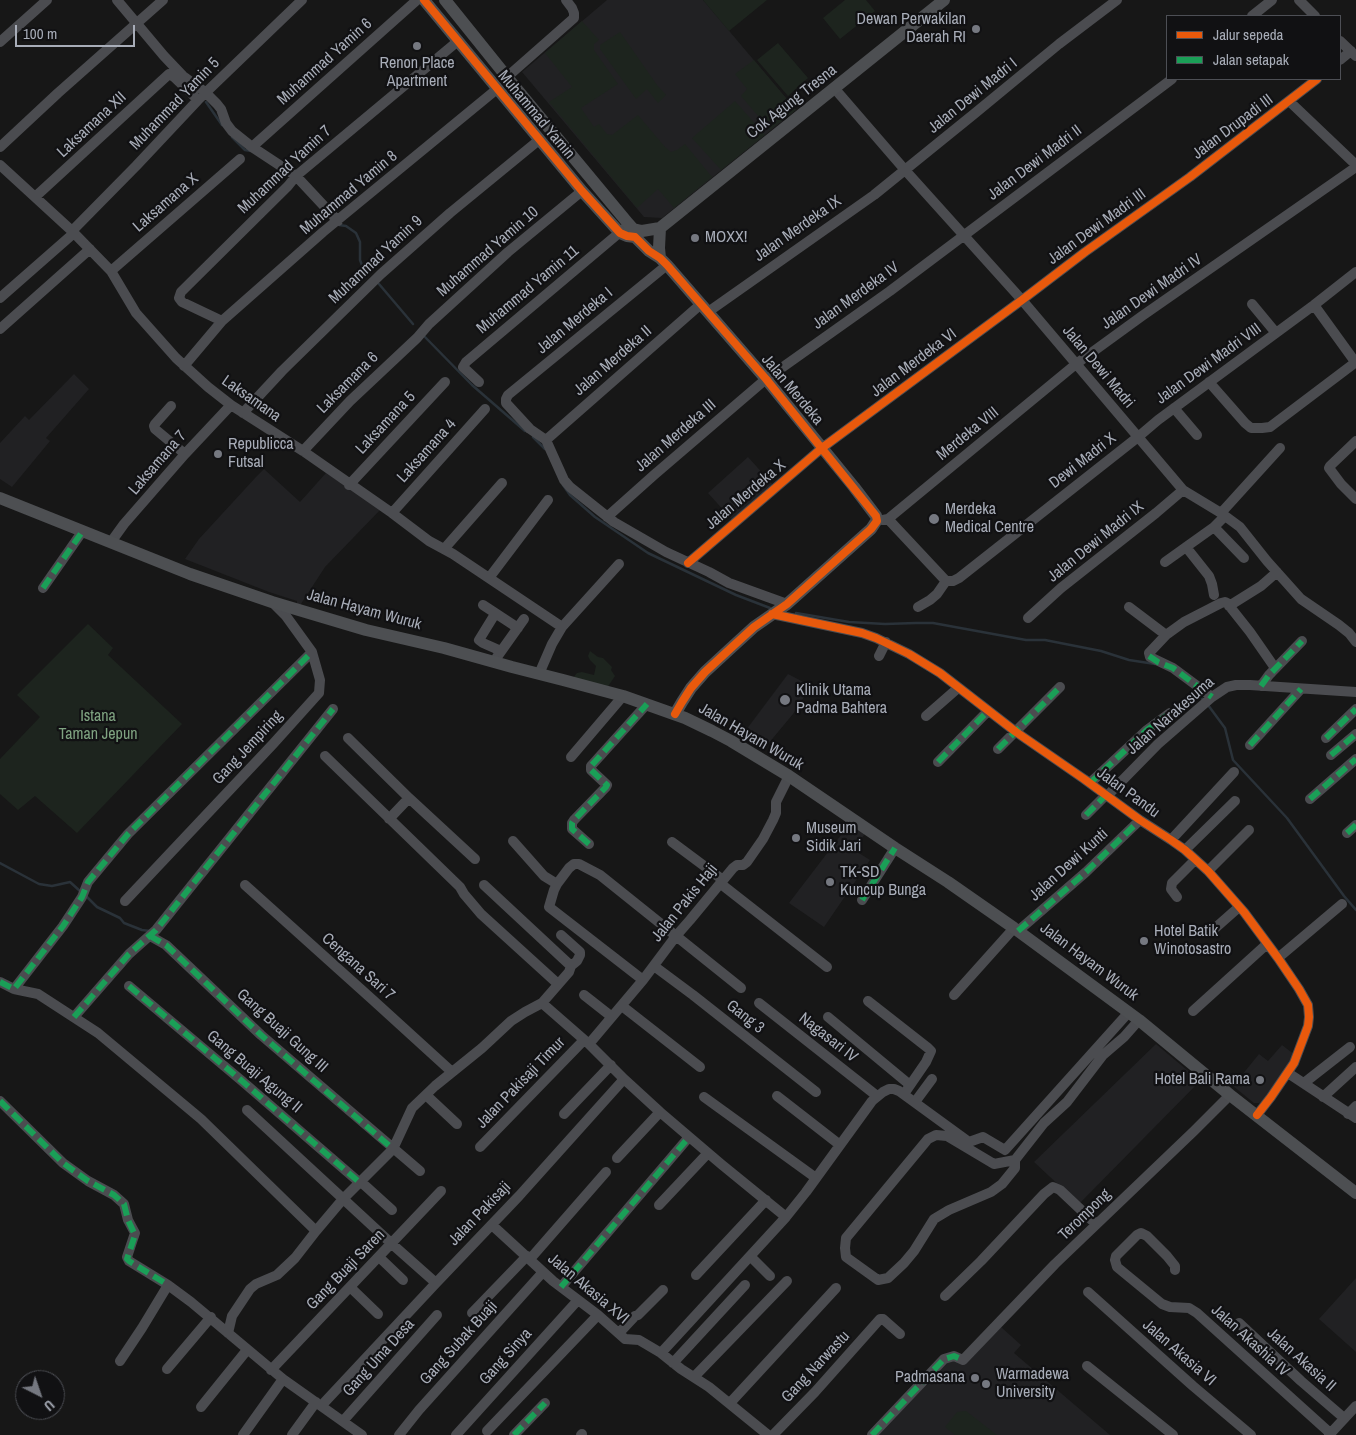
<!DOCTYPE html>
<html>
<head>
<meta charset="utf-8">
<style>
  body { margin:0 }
  #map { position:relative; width:1356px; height:1435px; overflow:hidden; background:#171717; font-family:"Archivo Narrow",sans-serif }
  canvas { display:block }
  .legend { position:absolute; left:1166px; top:15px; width:175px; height:65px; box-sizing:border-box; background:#111113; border:1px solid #4d4f55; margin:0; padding:6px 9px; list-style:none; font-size:15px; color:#a8adb8 }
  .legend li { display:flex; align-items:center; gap:10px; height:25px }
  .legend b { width:25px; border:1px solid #4d4f55 }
  .north { position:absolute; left:15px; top:1370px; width:50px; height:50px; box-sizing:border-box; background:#111113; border:1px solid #4d4f55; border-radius:50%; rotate:139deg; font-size:14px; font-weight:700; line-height:20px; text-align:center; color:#a8adb8 }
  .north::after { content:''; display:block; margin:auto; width:18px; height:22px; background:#757880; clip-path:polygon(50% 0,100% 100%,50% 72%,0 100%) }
  .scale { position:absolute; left:15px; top:25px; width:120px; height:22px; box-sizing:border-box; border:2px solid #a8adb8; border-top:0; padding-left:6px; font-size:15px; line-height:18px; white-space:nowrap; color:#a8adb8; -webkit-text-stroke:4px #111113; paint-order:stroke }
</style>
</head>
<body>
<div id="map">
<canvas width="1356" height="1435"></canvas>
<ul class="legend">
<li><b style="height:6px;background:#e8590c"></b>Jalur sepeda</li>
<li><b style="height:6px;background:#1a9f57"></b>Jalan setapak</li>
</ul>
<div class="north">U</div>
<div class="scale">100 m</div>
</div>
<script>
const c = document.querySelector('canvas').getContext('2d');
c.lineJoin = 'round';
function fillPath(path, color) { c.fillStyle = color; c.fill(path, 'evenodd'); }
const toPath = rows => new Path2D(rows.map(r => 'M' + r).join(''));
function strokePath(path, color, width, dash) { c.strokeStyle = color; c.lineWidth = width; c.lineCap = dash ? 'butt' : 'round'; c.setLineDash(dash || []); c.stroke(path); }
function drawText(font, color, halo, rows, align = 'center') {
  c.font = font + ' "Archivo Narrow",sans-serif'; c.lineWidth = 4.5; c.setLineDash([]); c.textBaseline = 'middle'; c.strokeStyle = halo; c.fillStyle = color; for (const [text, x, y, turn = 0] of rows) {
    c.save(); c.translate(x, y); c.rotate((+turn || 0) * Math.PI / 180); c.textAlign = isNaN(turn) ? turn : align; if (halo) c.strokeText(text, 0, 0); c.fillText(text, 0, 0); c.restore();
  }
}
const built = toPath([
  [607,0,703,0,796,110,662,218,644,217,522,72],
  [74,374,89,389,46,438,50,441,12,487,0,479,0,443,25,416,29,420],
  [748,457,775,487,735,523,708,493],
  [264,469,300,502,326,473,381,509,325,567,297,610,297,601,269,592,185,559,199,539,256,477],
  [788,674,811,686,793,714,763,750,740,738],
  [851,822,866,832,854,850,870,860,824,927,789,903],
  [1156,1044,1200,1081,1079,1204,1034,1162],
  [1282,1045,1295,1055,1266,1100,1259,1103,1254,1103,1233,1086,1259,1054,1268,1061],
  [1356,1278,1356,1352,1319,1319],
  [1001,1327,1021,1345,1014,1353,1110,1435,875,1435,951,1354,965,1365]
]);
const green = toPath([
  [703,0,767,0,729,31],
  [845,0,866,0,875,11,840,39,823,18],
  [582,21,599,40,594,44,594,50,618,84,581,108,594,127,599,124,607,134,612,135,638,115,665,147,671,152,677,150,685,144,712,177,674,208,658,189,637,208,549,102,572,87,545,53],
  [620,32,657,85,666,95,658,103,647,89,636,99,600,49,600,45],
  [778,43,808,78,788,96,757,60],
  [754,60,796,110,770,130,741,96,747,89,735,74],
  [735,101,765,135,721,170,692,138],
  [88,624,113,648,108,655,182,724,77,833,35,796,18,810,0,794,0,759,40,717,17,695],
  [590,651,598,657,603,658,612,667,611,670,615,676,607,688,572,679,577,673,582,672,594,675,596,666,590,660,588,656],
  [966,1411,997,1435,955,1435,945,1427,957,1412]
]);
const stream = toPath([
  [206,102,222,125],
  [232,137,245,150,251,151],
  [339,225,346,226,356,233,360,242,360,260,365,273],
  [379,284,413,324],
  [423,335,472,385,525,431],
  [533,437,545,449],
  [563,485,570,495,595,517,648,553,736,595,770,608],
  [796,613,849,622,885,624,916,623,933,623,1026,640,1045,640,1101,651,1129,660,1155,664],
  [1194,690,1204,701],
  [1208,705,1225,728,1233,760,1287,818,1344,896,1356,910],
  [0,863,39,884,52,886,70,882,80,891],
  [86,896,97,907,120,918,124,923,142,930,150,931]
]);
const minor = toPath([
  [117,0,164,56,183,76,205,92,217,104,221,109,226,123,232,131,252,147,296,176,338,221],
  [1299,0,1315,16],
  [1252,16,1272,0],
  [1340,41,1356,56],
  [0,42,47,0],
  [1340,60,1351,51],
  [507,77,574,18,574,13,572,8,566,0],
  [835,89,905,170,1022,300,1183,490,1221,513,1240,527,1267,561,1301,599,1339,625,1349,633,1356,642],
  [1289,101,1356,165],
  [0,147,58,93,163,0],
  [252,147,417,0],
  [0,165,72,231,111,271,136,313,176,358,208,387,231,405,303,451,392,513,429,541,453,554,562,627],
  [35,197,169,74,174,77,198,100],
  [72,231,136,166,198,100,302,0],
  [667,265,508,395,506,399,506,403,530,429,546,440,564,480,570,487,614,522,666,552,709,572,729,583,787,604],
  [111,271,240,159],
  [0,298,74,233],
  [1252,304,1276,333],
  [1314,305,1356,363],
  [708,312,874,195,974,114,1059,44,1117,0],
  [222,321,182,302,179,298,181,292,288,186,296,176,458,41],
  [0,329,90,249],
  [184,366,222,321,323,232,497,89],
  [479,382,463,367,466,362,625,228],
  [1209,382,1245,423,1251,428,1262,428,1270,427,1356,362],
  [171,406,155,424,154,426,155,429,185,454],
  [1174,408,1197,435],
  [243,413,282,371,381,274,450,213,539,140],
  [546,440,701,304],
  [1356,441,1330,466,1329,468,1341,484,1356,499],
  [303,451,350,401,417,338,429,324,508,252,582,191],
  [349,485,445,382],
  [392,513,485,409],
  [1221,513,1280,448],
  [607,517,654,475,766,379,890,291,1172,79],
  [888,519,946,581,953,581,959,578,1138,437,1158,420,1314,305,1356,272],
  [883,520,888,519,1076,364,1142,316,1356,167],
  [1214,527,1244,558],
  [111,542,124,524,185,454,231,405],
  [1186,547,1209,576,1212,584,1214,595],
  [444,549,502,483],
  [1165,562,1214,527,1225,516],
  [688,563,822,448,1022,300,1085,252,1190,177,1317,79],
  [489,578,548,500],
  [43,588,82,532],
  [483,605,518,628],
  [1229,606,1261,586,1277,572],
  [918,607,930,600,937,594,946,581],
  [1129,607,1166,635],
  [495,614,479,640,483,643,501,651],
  [772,614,862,633,876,638,909,654,940,673,1016,732,1084,779,1140,820,1171,840,1185,850,1208,871,1244,912,1278,958,1299,989,1308,1005,1309,1017,1308,1026,1294,1063,1271,1097,1257,1115],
  [1028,618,1061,588,1156,513,1183,490],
  [879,656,886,642],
  [497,657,524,619],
  [539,674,552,644,562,627,619,564],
  [1261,686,1269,675,1302,641],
  [1212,697,1173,668,1150,657,1149,653,1166,635,1184,622,1221,603,1225,602,1227,603,1250,632,1275,668],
  [926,716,958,688],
  [348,738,409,798,475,859],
  [1326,738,1356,709],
  [1250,745,1301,689],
  [998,749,1060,687],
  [1331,755,1356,734],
  [325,756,460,887,464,894,481,914,558,984],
  [571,757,623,696],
  [938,762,988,711],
  [1090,783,1147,730,1170,713],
  [1107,796,1158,744,1212,697,1227,687,1236,685,1250,685,1356,692],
  [1310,799,1356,759],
  [1086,815,1106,795],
  [389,819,409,798],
  [1347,833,1356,825],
  [1171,840,1234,772],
  [513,841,544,876,557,884],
  [672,842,723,880],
  [589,844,572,829,572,823,574,820,606,787,607,785,591,770,591,766,647,704],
  [1185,850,1235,801],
  [1208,871,1249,830],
  [721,884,827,967],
  [245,885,374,1001,452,1072],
  [484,885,571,966],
  [1177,897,1171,889,1172,883,1195,860],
  [862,900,895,848],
  [125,901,273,744,319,693,320,680,312,652,286,616,272,602],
  [1213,930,1239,907],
  [1018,931,1086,872,1140,820],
  [150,936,166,945,261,1035,420,1171],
  [1278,958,1342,904],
  [654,966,693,995,816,1092],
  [643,980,549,907,554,890,557,884,569,868,574,864,579,864,600,875,741,988],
  [0,982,14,989,38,994,98,1033,201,1119,316,1231],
  [129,986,242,1081,359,1182],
  [14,989,63,926,82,897,88,882,128,834,312,652],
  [584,995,612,1017],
  [954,995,1014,928],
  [868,1001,928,1048,931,1051,926,1062,904,1094],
  [759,1003,877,1096],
  [622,1006,700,1067],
  [1193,1011,1267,944],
  [74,1017,129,954,156,930,333,709],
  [828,1017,910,1085],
  [589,1044,643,980,676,936,690,920,733,868,737,865,743,865,747,862,763,839,773,820,776,813,776,802,789,776],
  [1288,1073,1356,1118],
  [624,1079,660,1112,721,1164,786,1217,806,1192,872,1101,883,1092,889,1089,894,1089,899,1091,969,1142,983,1137,1005,1150,1129,1012],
  [1304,1083,1350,1047],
  [426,1095,457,1124],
  [777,1096,840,1145],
  [704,1097,816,1178],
  [1323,1097,1356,1067],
  [0,1101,63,1163,88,1181,114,1195,124,1204,128,1220,135,1233,127,1257,129,1261,168,1285,191,1302,283,1379,362,1435],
  [915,1102,932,1079],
  [247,1110,392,1244,436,1283],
  [564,1114,611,1065],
  [1348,1114,1356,1106],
  [480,1147,584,1040],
  [617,1158,660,1112],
  [1015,1160,1015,1168,1002,1184,991,1192,949,1210,934,1219,914,1251,904,1263,888,1278,878,1280,846,1257,845,1248,846,1238,928,1139,936,1135,947,1136,994,1164,1015,1160,1044,1123,1067,1102,1103,1055,1124,1037,1139,1020],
  [360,1181,392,1210],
  [659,1205,708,1153],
  [492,1225,553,1281,598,1315,625,1339,639,1340,661,1353,681,1369,709,1387,768,1435],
  [750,1256,770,1276],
  [379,1257,403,1280],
  [530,1259,606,1172],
  [1175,1270,1175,1266,1167,1256,1147,1236,1141,1233,1137,1235,1116,1256,1115,1260,1117,1267,1162,1304,1170,1307,1189,1308,1197,1313,1330,1433],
  [696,1275,766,1200],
  [350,1287,378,1314],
  [561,1287,689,1137],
  [1088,1292,1193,1386,1251,1435],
  [945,1296,981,1261,1044,1194,1053,1187,1060,1190,1096,1224],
  [472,1313,527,1256],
  [1239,1323,1301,1381,1344,1418],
  [228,1333,232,1316,250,1289,256,1284,277,1275,295,1258,316,1231,343,1199,393,1149,412,1108,435,1086,482,1048,511,1021,525,1012,542,1003,569,972,571,966,577,961,580,955,580,952,561,935],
  [619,1333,635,1316,638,1315,663,1290],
  [661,1353,786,1217],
  [120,1361,142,1328,168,1285],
  [673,1363,745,1285],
  [1087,1366,1173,1435],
  [167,1369,211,1317],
  [271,1370,441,1191],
  [694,1377,787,1281],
  [730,1403,836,1288],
  [322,1405,436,1283,519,1196,624,1079,589,1044,542,1003],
  [201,1407,247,1350],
  [343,1421,437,1315],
  [487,1431,598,1315],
  [243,1435,283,1379],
  [292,1435,316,1402],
  [399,1435,419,1410,543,1272],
  [456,1435,578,1300],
  [514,1435,545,1403],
  [581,1435,582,1434],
  [773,1435,815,1392,880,1319,883,1319,900,1334],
  [872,1435,944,1359,954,1356,963,1360,1055,1264,1194,1131,1230,1095],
  [1329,1435,1356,1406]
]);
const major = toPath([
  [424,0,582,191,620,233,627,236,635,237],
  [445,0,515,87,627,222,633,229,642,231,660,228,944,0],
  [633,229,635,237,649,251,660,258,667,265,766,379,854,487,876,516,877,520,871,529,787,604,754,627,731,648,705,672,691,688,682,702,675,714],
  [660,258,659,248,660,228],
  [0,498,190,574,272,602,366,630,444,648,512,667,563,680,623,696,685,718,712,731,731,741,789,776,895,848,948,882,1014,928,1139,1020,1230,1095,1356,1193]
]);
const quiet = toPath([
  [43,588,82,532],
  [1149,656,1158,662,1173,668,1212,697],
  [1261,686,1269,675,1302,641],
  [1326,738,1356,709],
  [1250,745,1301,689],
  [998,749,1060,687],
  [1331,755,1356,734],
  [938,762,988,711],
  [1090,783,1147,730,1170,713],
  [1310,799,1356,759],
  [1086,815,1106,795],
  [1347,833,1356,825],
  [589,844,572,829,572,823,574,820,606,787,607,785,591,770,591,766,647,704],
  [862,900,895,848],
  [1018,931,1086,872,1140,820],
  [150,936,166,945,261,1035,393,1149],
  [0,982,14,989,63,926,82,897,88,882,128,834,312,652],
  [129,986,242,1081,359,1182],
  [74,1017,129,954,156,930,333,709],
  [0,1101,63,1163,88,1181,114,1195,124,1204,128,1220,135,1235,127,1259,129,1261,168,1285],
  [561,1287,689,1137],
  [514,1435,545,1403],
  [872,1435,944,1359,954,1356,963,1360]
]);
const cycleway = toPath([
  [424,0,582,191,620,233,627,236,635,237,649,251,660,258,667,265,766,379,876,516,877,521,871,529,787,604,754,627,731,648,705,672,691,688,682,702,675,714],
  [688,563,822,448,1022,300,1085,252,1190,177,1317,79],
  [772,614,862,633,876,638,909,654,940,673,1016,732,1084,779,1140,820,1171,840,1185,850,1208,871,1244,912,1278,958,1299,989,1308,1005,1309,1017,1308,1026,1294,1063,1271,1097,1257,1115]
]);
const markers = [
  [976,29,5,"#757880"],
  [417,46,5,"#757880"],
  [695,238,5,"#757880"],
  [218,454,5,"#757880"],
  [934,519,6,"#757880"],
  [785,700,6,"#757880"],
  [796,838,5,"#757880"],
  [830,882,5,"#757880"],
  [1144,941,5,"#757880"],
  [1260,1080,5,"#757880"],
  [975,1378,5,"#757880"],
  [986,1384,5,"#757880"]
];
const poiNames = [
  ["Dewan Perwakilan",966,20,"right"],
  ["Daerah RI",966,38,"right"],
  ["Renon Place",417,64,"center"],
  ["Apartment",417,82,"center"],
  ["MOXX!",705,238],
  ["Republicca",228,445],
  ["Futsal",228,463],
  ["Merdeka",945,510],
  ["Medical Centre",945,528],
  ["Klinik Utama",796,691],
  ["Padma Bahtera",796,709],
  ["Museum",806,829],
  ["Sidik Jari",806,847],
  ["TK-SD",840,873],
  ["Kuncup Bunga",840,891],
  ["Hotel Batik",1154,932],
  ["Winotosastro",1154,950],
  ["Hotel Bali Rama",1250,1080,"right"],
  ["Warmadewa",996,1375],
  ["University",996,1393],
  ["Padmasana",965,1378,"right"]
];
const streetNames = [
  ["Muhammad Yamin 6",325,62,-42],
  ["Jalan Dewi Madri I",973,96,-39],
  ["Cok Agung Tresna",792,102,-38],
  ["Muhammad Yamin 5",175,104,-46],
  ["Muhammad Yamin",536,115,50],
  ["Laksamana XII",92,125,-43],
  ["Jalan Drupadi III",1233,127,-37],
  ["Jalan Dewi Madri II",1035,163,-37],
  ["Muhammad Yamin 7",285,170,-43],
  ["Muhammad Yamin 8",349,193,-40],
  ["Laksamana X",166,203,-41],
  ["Jalan Dewi Madri III",1097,227,-36],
  ["Jalan Merdeka IX",798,229,-35],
  ["Muhammad Yamin 10",488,252,-41],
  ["Muhammad Yamin 9",376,260,-43],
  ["Muhammad Yamin 11",528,290,-40],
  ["Jalan Dewi Madri IV",1152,292,-35],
  ["Jalan Merdeka IV",856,296,-36],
  ["Jalan Merdeka I",575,321,-40],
  ["Jalan Merdeka II",613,361,-41],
  ["Jalan Merdeka VI",914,363,-37],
  ["Jalan Dewi Madri VIII",1209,364,-36],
  ["Jalan Dewi Madri",1098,367,50],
  ["Laksamana 6",348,383,-45],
  ["Jalan Merdeka",792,390,50],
  ["Laksamana",251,399,35],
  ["Laksamana 5",386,423,-47],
  ["Merdeka VIII",968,434,-39],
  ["Jalan Merdeka III",676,436,-41],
  ["Laksamana 4",427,451,-48],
  ["Dewi Madri X",1083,461,-38],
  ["Laksamana 7",158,463,-49],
  ["Jalan Merdeka X",746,495,-40],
  ["Jalan Dewi Madri IX",1096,542,-39],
  ["Jalan Hayam Wuruk",364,610,15],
  ["Jalan Narakesuma",1171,716,-41],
  ["Jalan Hayam Wuruk",751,737,30],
  ["Gang Jempiring",248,748,-47],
  ["Jalan Pandu",1128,793,36],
  ["Jalan Dewi Kunti",1069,865,-42],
  ["Jalan Pakis Haji",685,903,-51],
  ["Jalan Hayam Wuruk",1089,962,37],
  ["Cengana Sari 7",358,967,42],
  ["Gang 3",745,1017,38],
  ["Gang Buaji Gung III",282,1031,42],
  ["Nagasari IV",828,1038,38],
  ["Gang Buaji Agung II",254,1072,40],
  ["Jalan Pakisaji Timur",521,1083,-46],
  ["Jalan Pakisaji",480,1214,-46],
  ["Terompong",1085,1215,-44],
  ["Gang Buaji Saren",346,1270,-46],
  ["Jalan Akasia XVI",588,1289,40],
  ["Jalan Akashia IV",1250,1341,42],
  ["Gang Subak Buaji",459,1343,-48],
  ["Jalan Akasia VI",1179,1353,41],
  ["Gang Sinya",506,1357,-48],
  ["Gang Uma Desa",379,1358,-48],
  ["Jalan Akasia II",1301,1360,42],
  ["Gang Narwastu",816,1367,-47]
];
const parkNames = [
  ["Istana",98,717],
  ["Taman Jepun",98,735]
];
fillPath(built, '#212123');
fillPath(green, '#1d241e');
strokePath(stream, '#2a3239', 2.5);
strokePath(minor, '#4b4c50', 10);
strokePath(major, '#4d4f52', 12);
strokePath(quiet, '#1a9f57', 6, [12, 6]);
strokePath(cycleway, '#e8590c', 8);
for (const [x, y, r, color] of markers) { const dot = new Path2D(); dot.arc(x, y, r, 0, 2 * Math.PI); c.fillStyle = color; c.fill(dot); strokePath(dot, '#111113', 2); }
drawText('16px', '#a8adb8', '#111113', poiNames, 'left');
drawText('16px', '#a8adb8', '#111113', streetNames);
drawText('16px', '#7fa381', '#111113', parkNames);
</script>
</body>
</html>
